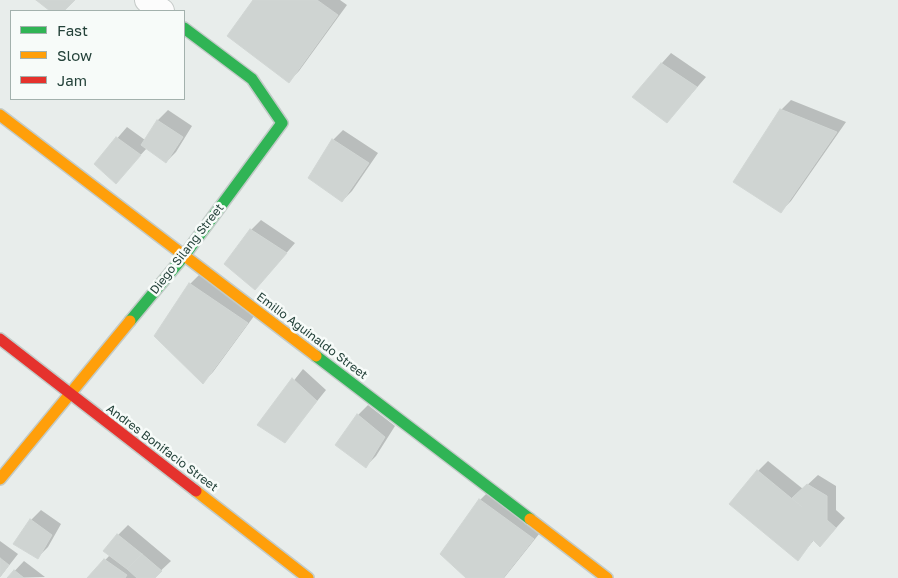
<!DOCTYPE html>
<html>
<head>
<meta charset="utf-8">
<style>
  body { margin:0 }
  #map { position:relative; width:898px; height:578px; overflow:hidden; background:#e8edeb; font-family:"Golos Text",sans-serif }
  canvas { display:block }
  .legend { position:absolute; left:10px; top:10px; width:175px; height:90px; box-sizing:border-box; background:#f7fbf9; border:1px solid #a3b1ad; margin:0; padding:6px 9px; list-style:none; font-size:15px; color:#24423a }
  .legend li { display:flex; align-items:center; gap:10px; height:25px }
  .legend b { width:25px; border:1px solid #a3b1ad }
</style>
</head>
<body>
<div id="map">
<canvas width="898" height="578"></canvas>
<ul class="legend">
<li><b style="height:6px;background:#30b455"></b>Fast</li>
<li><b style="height:6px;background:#ff9f0a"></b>Slow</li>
<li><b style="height:6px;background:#e5322d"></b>Jam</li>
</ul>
</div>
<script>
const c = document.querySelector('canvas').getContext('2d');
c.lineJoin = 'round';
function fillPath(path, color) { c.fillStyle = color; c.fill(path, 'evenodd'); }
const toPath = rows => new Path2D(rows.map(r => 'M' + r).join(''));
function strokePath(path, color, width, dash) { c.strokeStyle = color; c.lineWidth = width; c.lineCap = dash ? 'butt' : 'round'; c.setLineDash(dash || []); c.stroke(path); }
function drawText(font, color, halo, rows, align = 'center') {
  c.font = font + ' "Golos Text",sans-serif'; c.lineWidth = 5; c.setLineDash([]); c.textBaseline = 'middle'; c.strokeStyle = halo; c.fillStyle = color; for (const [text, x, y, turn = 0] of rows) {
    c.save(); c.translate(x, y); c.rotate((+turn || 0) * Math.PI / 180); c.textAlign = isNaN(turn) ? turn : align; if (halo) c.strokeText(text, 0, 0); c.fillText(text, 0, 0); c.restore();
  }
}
const shadow = toPath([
  [255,0,340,0,347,5,299,71,289,81],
  [671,53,706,77,667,122,662,63],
  [791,100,846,122,791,201,781,211,781,110],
  [168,110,192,126,176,152,166,162,147,148,125,172,95,164,127,127,145,140,158,120],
  [343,130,378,153,352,191,342,201,333,140],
  [261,220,295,243,265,278,251,230],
  [200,274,257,312,213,372,203,382,190,284],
  [303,369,326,390,285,441,259,425],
  [368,405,395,426,376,456,366,466,337,445,358,415],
  [768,461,803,489,818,475,836,486,836,510,845,518,820,546,814,540,798,559,758,471],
  [490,490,543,529,504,578,468,578,442,554,480,500],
  [41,510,61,524,48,547,38,557,31,520],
  [128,525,171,561,153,578,88,578,110,555,118,535],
  [0,541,18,554,0,577],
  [24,561,45,577,8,578]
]);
const building = toPath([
  [36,0,75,0,64,11,50,11,36,0],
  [253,0,317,0,338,15,289,83,227,36,253,0],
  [661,63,697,87,667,123,632,97,661,63],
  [780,109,837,132,781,213,733,182,780,109],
  [157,120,183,137,166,163,141,145,157,120],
  [116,137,141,155,116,184,94,164,116,137],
  [332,139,369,163,342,202,308,178,332,139],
  [250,229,287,253,255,290,224,264,250,229],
  [189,283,248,323,203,384,154,336,189,283],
  [292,378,317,401,285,443,257,425,292,378],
  [357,414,385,437,366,468,335,445,357,414],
  [757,470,802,507,792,498,807,484,827,496,827,520,836,528,820,547,813,540,798,561,729,504,757,470],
  [479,499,534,539,503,578,466,578,440,554,479,499],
  [30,519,52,535,38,559,13,544,30,519],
  [117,534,142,554,127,569,103,551,117,534],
  [142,554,162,571,155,578,137,578,127,569,142,554],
  [0,558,9,565,0,577,0,558],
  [104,559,127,575,125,578,87,578,104,559],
  [14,570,24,578,7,578,14,570]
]);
const street = toPath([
  [147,0,162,11]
]);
const fast = toPath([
  [130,321,184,256,282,123,252,79,184,28],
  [316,356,530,519]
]);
const slow = toPath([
  [0,115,316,356],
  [0,479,130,321],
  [196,491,308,578],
  [530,519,607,578]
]);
const jam = toPath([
  [0,339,196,491]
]);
const streetNames = [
  ["Diego Silang Street",187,249,-52],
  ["Emilio Aguinaldo Street",312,336,37],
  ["Andres Bonifacio Street",162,448,37]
];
fillPath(shadow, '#0003');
fillPath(building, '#cfd4d2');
strokePath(building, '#d1d6d4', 1);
strokePath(street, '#c5cac8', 26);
strokePath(fast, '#c3cbc8', 14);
strokePath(slow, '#c3cbc8', 14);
strokePath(jam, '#c3cbc8', 14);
strokePath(street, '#fcfcfc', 24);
strokePath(fast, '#30b455', 11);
strokePath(slow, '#ff9f0a', 11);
strokePath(jam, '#e5322d', 11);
drawText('12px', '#24423a', '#f7fbf9', streetNames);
</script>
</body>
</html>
